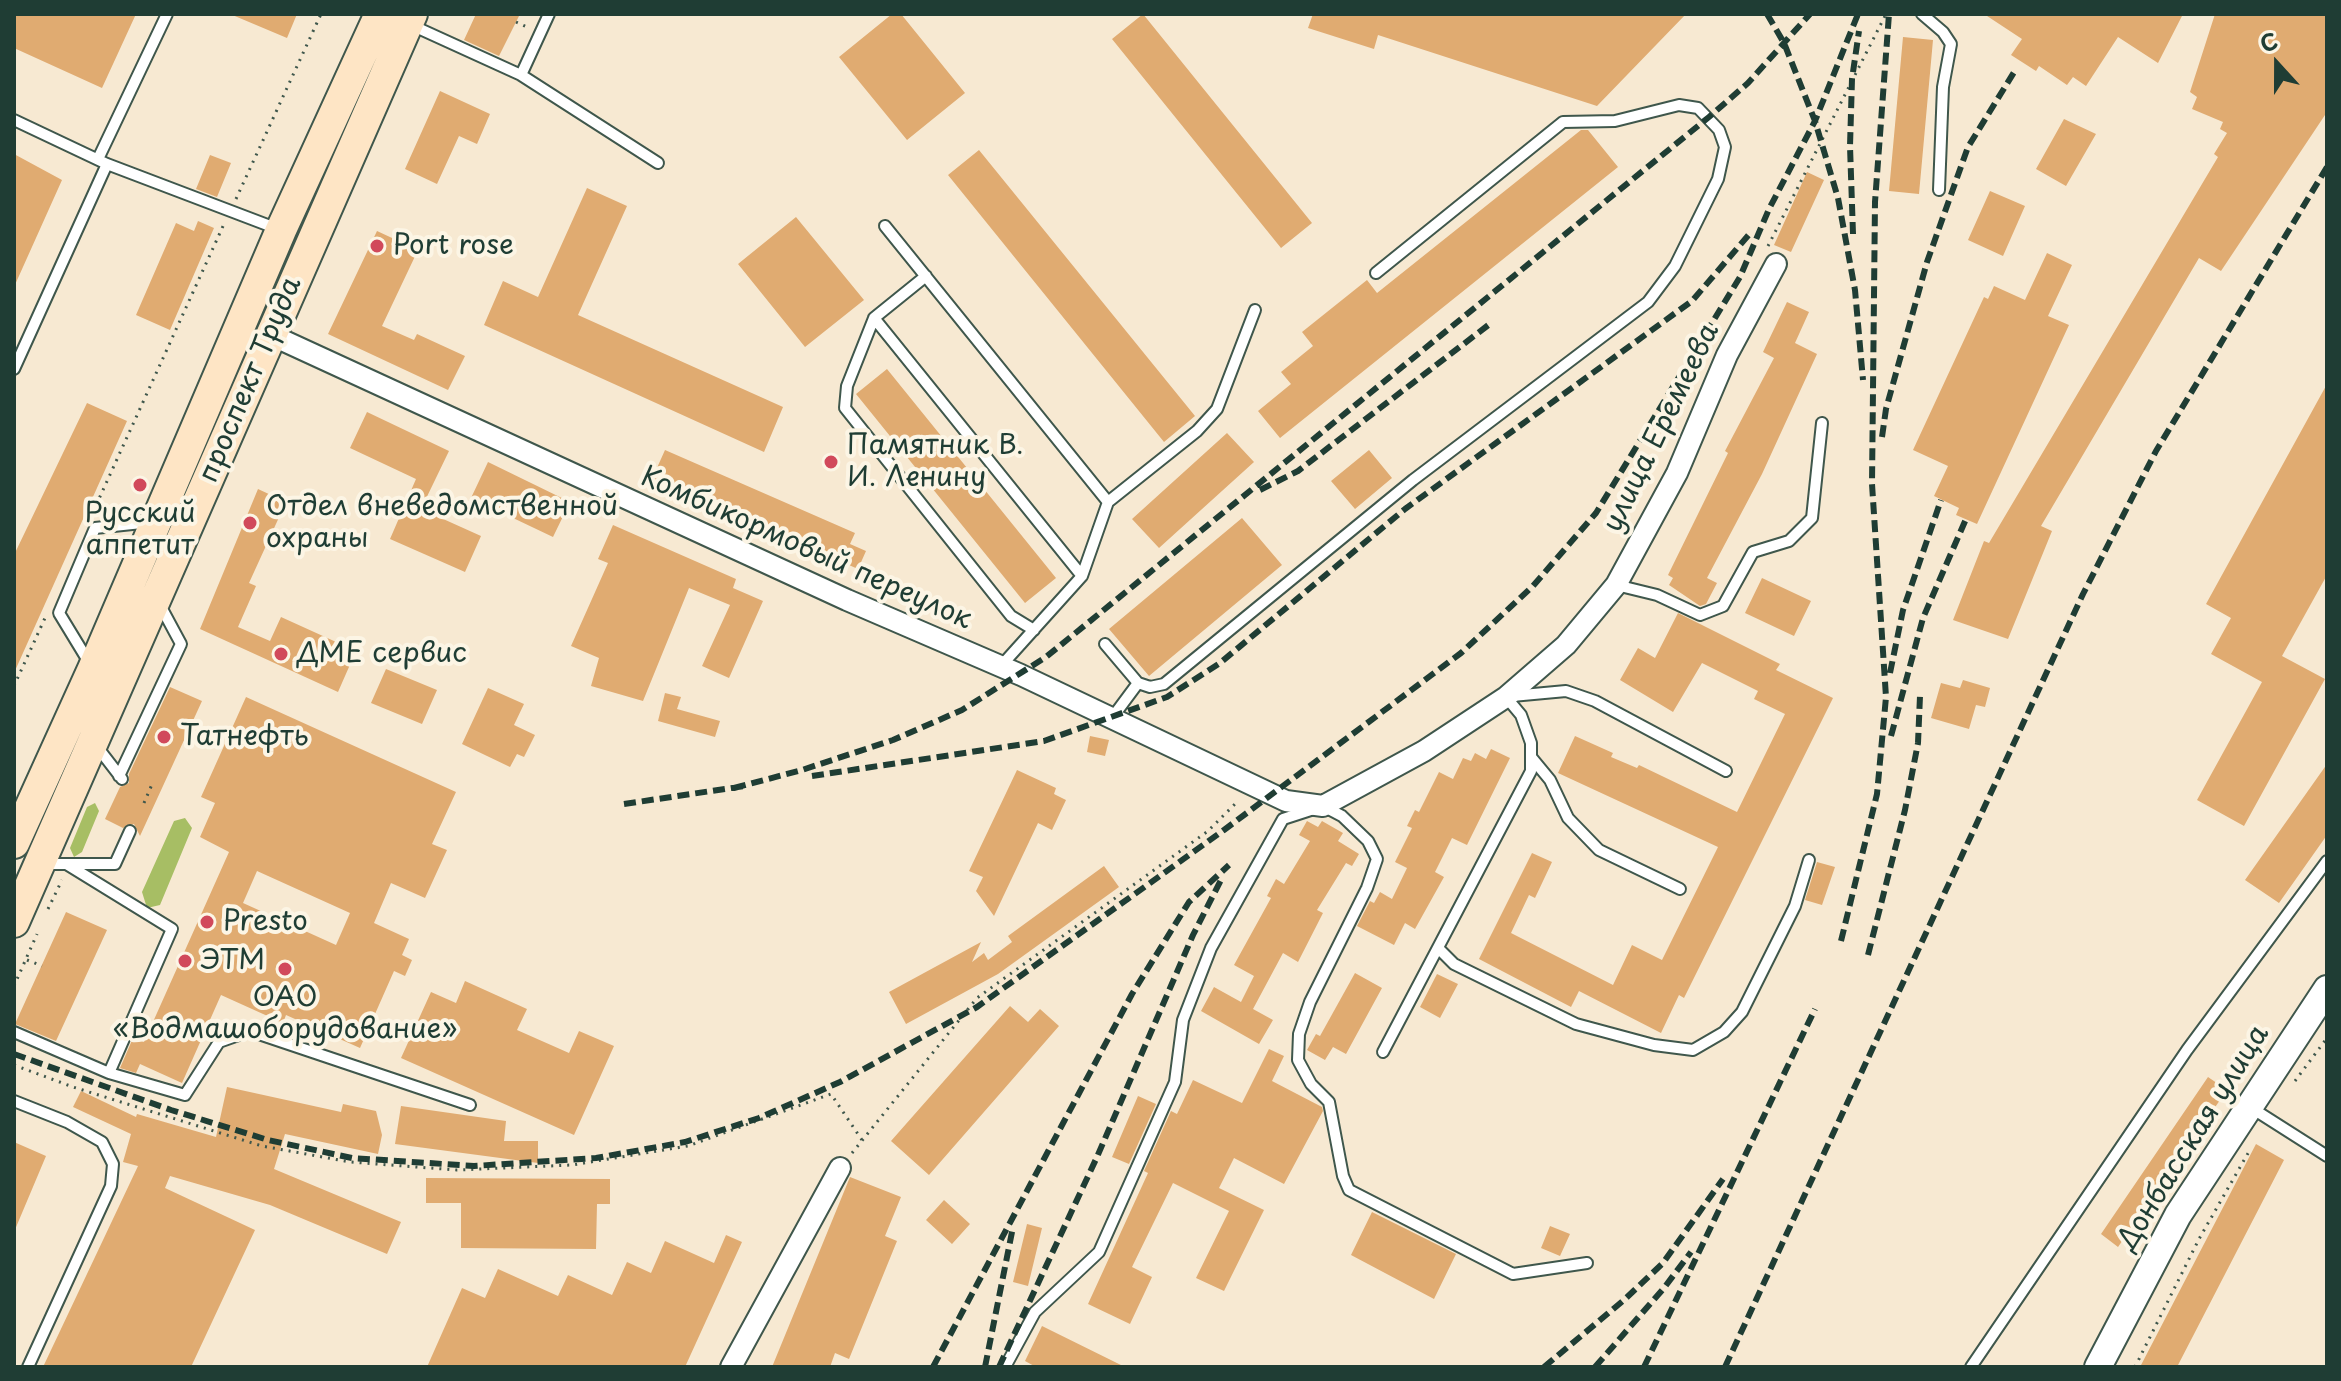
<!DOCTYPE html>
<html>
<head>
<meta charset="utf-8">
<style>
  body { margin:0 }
  #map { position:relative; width:2341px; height:1381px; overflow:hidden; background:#f7e9d2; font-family:"Playpen Sans",sans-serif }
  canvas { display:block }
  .frame { position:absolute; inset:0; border:16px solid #1f3d34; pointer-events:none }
  .north { position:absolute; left:2237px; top:24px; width:80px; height:80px; -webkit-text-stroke:6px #fcf5e5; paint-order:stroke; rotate:339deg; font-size:22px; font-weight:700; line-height:32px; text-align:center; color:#1f3d34 }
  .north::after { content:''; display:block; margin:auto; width:28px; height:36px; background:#1f3d34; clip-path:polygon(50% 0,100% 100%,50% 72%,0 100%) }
</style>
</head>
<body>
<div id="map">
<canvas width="2341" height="1381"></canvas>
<div class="frame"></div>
<div class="north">С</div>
</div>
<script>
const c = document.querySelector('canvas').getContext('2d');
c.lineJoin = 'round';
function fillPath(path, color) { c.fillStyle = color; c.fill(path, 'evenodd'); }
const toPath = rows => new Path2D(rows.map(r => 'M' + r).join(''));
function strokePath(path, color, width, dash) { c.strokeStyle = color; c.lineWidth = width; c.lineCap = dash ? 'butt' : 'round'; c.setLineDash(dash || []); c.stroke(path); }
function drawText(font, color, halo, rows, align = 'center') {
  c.font = font + ' "Playpen Sans",sans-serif'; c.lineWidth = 8; c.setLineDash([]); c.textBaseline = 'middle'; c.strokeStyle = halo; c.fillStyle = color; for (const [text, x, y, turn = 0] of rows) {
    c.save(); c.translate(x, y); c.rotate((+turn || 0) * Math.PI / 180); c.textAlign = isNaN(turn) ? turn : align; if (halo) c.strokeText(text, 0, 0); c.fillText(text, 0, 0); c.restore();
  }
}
const green = toPath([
  [95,803,99,811,82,852,74,857,70,848,87,807],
  [185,818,192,828,160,905,147,908,142,892,174,821]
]);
const building = toPath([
  [14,14,136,14,102,88,14,48],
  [230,14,297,14,287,38],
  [476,14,520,14,499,56,464,40],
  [892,14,901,14,965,93,907,140,839,57],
  [1143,14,1312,223,1281,248,1112,39],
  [1313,14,1686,14,1597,106,1378,35,1374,49,1308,28],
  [1984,14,2183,14,2158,63,2118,37,2086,86,2073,77,2067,85,2039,66,2036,71,2011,55,2022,39],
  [2215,14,2327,14,2327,112,2221,271,2199,258,2041,526,2052,531,2008,639,1953,620,1984,541,1989,543,2218,157,2214,154,2227,133,2220,129,2223,122,2192,109,2197,97,2190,92],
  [1903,37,1933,40,1919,194,1889,191],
  [440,91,490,114,477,144,459,136,437,184,405,169],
  [2064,119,2096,134,2066,186,2036,169],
  [1581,130,1588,130,1618,167,1280,438,1258,411,1291,384,1281,372,1313,346,1302,332,1367,280,1377,293],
  [979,150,1195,416,1164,442,948,175],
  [14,154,62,180,14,287],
  [210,155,231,163,217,197,196,189],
  [1807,172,1824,180,1791,252,1774,245],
  [587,188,627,206,578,315,783,407,764,452,484,325,503,281,538,297],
  [1990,191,2025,206,2003,256,1968,240],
  [796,217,864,300,805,347,738,264],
  [198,221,214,228,170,330,136,315,176,223,194,231],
  [377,231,418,250,382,326,414,340,417,334,465,356,448,390,328,334],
  [2047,253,2072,265,2048,316,2069,325,1977,524,1956,515,1959,508,1934,496,1948,466,1913,450,1984,297,1988,299,1994,286,2025,300],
  [1787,302,1809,312,1795,343,1817,354,1762,474,1707,578,1717,583,1706,604,1700,606,1669,585,1673,578,1668,575,1728,453,1725,451,1774,358,1763,352],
  [887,369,1056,578,1025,603,856,394],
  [2327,384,2327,575,2282,656,2325,679,2244,826,2197,800,2262,682,2211,654,2231,618,2206,604],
  [87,403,127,421,14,673,14,555],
  [367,412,449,451,421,509,481,536,465,572,390,539,416,479,350,448],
  [1227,433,1254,462,1159,548,1132,519],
  [665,450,855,533,850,544,866,551,858,569,652,479],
  [1369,450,1392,478,1355,509,1331,481],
  [488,462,570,502,553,537,471,498],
  [258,489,286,502,249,583,256,586,238,627,270,641,281,617,356,651,338,692,200,629],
  [1242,518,1282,565,1149,676,1109,629],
  [613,525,736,579,733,588,763,601,729,678,702,666,730,605,689,588,643,701,591,686,599,658,571,646,608,563,598,559],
  [1762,578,1811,601,1794,636,1745,613],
  [1678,613,1780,664,1776,670,1833,698,1684,998,1679,995,1661,1033,1579,991,1571,1007,1479,959,1532,853,1552,862,1535,898,1529,895,1511,933,1613,985,1632,945,1662,960,1718,847,1558,773,1575,736,1613,753,1611,757,1637,768,1639,765,1737,812,1785,714,1754,699,1758,691,1702,663,1673,712,1620,680,1638,648,1655,658],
  [386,669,437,690,422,724,371,703],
  [1963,680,1990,688,1985,707,1976,705,1969,729,1931,718,1941,683,1960,688],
  [170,687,202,701,140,836,134,824,123,828,105,819,120,787,129,783,129,774],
  [488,688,524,704,514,725,535,735,524,757,517,754,510,767,462,744],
  [665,693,681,697,677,709,720,721,715,737,658,721],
  [246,697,456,792,432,844,447,850,425,898,391,883,374,923,409,939,402,955,412,960,405,976,394,971,360,1048,286,1015,283,1023,221,995,182,1083,140,1064,136,1073,120,1068,133,1038,144,1042,229,852,200,837,215,803,201,797],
  [257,871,350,913,336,945,243,903],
  [1090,736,1109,740,1105,756,1087,752],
  [1491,749,1510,758,1467,845,1452,838,1435,872,1444,877,1415,929,1405,923,1394,945,1357,926,1370,901,1374,903,1380,892,1392,899,1407,868,1395,862,1412,828,1407,826,1415,810,1419,812,1439,772,1453,779,1463,758,1471,761,1475,753,1486,759],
  [2327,764,2327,835,2279,903,2245,880],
  [1017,770,1056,788,1054,794,1066,800,1052,830,1038,823,994,916,976,891,983,877,969,871],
  [1307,821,1318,827,1322,821,1343,833,1338,841,1359,854,1352,866,1346,863,1317,910,1323,913,1298,962,1283,953,1253,1009,1273,1020,1259,1044,1201,1011,1214,987,1241,1002,1254,976,1234,965,1271,898,1267,896,1276,879,1284,884,1310,841,1299,835],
  [1817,862,1835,867,1822,905,1805,900],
  [1104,866,1119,887,998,974,906,1024,889,992,981,942,972,962,984,953,988,960,1012,942,1008,936],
  [66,912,107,930,56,1041,15,1024],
  [1355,973,1382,988,1346,1054,1333,1047,1325,1060,1307,1050,1316,1034,1320,1036],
  [1437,974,1458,984,1440,1018,1420,1007],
  [465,981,527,1009,517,1030,569,1053,579,1031,614,1046,574,1135,401,1058,431,992,456,1003],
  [1010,1006,1028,1022,1040,1009,1059,1026,929,1175,891,1141],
  [1269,1049,1284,1056,1272,1081,1322,1107,1323,1111,1284,1184,1234,1158,1219,1188,1264,1210,1224,1291,1196,1278,1229,1211,1173,1183,1132,1267,1152,1277,1130,1324,1088,1304,1148,1173,1144,1171,1171,1111,1177,1114,1193,1080,1242,1103],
  [2208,1077,2227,1090,2118,1247,2101,1234],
  [227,1087,341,1112,343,1104,376,1111,382,1135,378,1154,285,1134,274,1169,401,1222,387,1254,270,1205,170,1176,165,1188,255,1230,191,1367,43,1367,138,1166,123,1162,131,1134,73,1107,81,1091,136,1117,137,1114,216,1137],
  [1138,1096,1156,1104,1129,1164,1112,1157],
  [401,1106,506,1121,504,1141,538,1141,538,1163,395,1144],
  [14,1142,46,1156,14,1232],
  [2256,1144,2284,1160,2177,1367,2140,1367],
  [850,1177,901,1197,885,1236,897,1241,849,1359,835,1353,830,1367,772,1367],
  [426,1178,610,1179,610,1204,597,1204,596,1249,461,1248,461,1203,426,1203],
  [944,1200,970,1224,952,1244,926,1220],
  [1372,1212,1456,1254,1434,1299,1351,1255],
  [1027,1224,1042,1228,1028,1286,1013,1282],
  [1550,1226,1570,1234,1560,1256,1541,1248],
  [726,1235,742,1242,685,1367,427,1367,462,1288,485,1298,498,1269,558,1296,568,1275,612,1295,627,1262,651,1273,665,1241,714,1263],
  [1042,1326,1125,1367,1036,1367,1025,1361]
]);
const path = toPath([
  [516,22,527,27],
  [236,199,321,14],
  [1768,246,1886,14],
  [93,512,224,224],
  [14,686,45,618],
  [144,803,153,782],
  [48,909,62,880],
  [27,960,42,966],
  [14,986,37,934],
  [14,1065,73,1087,262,1146,350,1162,457,1170,572,1165,688,1146,831,1094,862,1140],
  [2295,1081,2327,1038],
  [852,1153,977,998,1208,831,1239,800],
  [2135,1367,2199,1239,2251,1148]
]);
const service = toPath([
  [1922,14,1943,32,1951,44,1943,87,1939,190],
  [409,24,521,75,658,163],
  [521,75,549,14],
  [14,120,107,164,278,229],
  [98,159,167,14],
  [885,226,1108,502],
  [926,276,874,318,847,386,845,408,1011,616,1034,630],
  [874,318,1082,576],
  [14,369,107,164],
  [1616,585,1657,595,1700,615,1723,606,1753,552,1789,541,1812,518,1822,423],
  [1105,644,1138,683,1150,687,1164,684,1413,480,1648,302,1675,266,1718,179,1725,147,1719,130,1698,108,1679,105,1615,121,1563,122,1376,273],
  [90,664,59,613,95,528,151,522],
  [1001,666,1082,576,1108,502,1197,431,1217,409,1255,310],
  [1512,696,1566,691,1595,701,1726,771],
  [1112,718,1138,683],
  [95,744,122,779],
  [1531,757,1550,780,1568,818,1599,850,1680,889],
  [119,776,181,644,160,605],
  [43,864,115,864,130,831],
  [68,865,172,929,109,1073],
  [1438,948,1454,964,1576,1024,1654,1045,1693,1050,1724,1032,1742,1012,1795,906,1809,860],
  [14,1032,109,1073,185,1095,219,1042,250,1031,470,1105],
  [1383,1052,1531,771,1531,743,1521,715,1506,697],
  [14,1101,67,1122,102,1142,113,1164,111,1186,28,1367],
  [2250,1107,2327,1156],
  [1005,1367,1035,1312,1099,1252,1175,1082,1183,1020,1211,948,1283,819,1323,806,1342,816,1368,841,1377,859,1367,888,1310,1002,1299,1034,1298,1060,1311,1084,1329,1102,1343,1176,1349,1190,1513,1274,1587,1263],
  [1971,1367,2187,1050,2327,861]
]);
const minor = toPath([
  [269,334,847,600,1021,675,1286,801,1323,806,1424,751,1506,697,1566,645,1616,585,1677,473,1727,355,1776,264],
  [731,1367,840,1168]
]);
const tertiary = toPath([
  [2098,1367,2178,1215,2327,989]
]);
const secondary = toPath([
  [14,843,93,669,281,230,380,14],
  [14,922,412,14]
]);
const rail = toPath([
  [1767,14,1784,43,1815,121,1838,198,1855,290,1863,380],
  [1853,234,1850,146,1852,79,1859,31],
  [1882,437,1886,409,1927,262,1968,147,2016,69],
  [1260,490,1298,471,1491,323],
  [1890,673,1903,610,1941,500],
  [1891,736,1923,618,1966,519],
  [812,776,1044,741,1167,697,1220,663,1405,509,1692,301,1752,231],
  [734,788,802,770,893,740,962,710,1046,657,1709,117,1748,83,1810,14],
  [624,804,745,786],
  [1841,941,1877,794,1886,697,1872,484,1875,202,1889,14],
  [1868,955,1905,810,1918,743,1920,696],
  [14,1054,171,1110,268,1140,352,1158,474,1166,596,1158,685,1142,759,1118,840,1082,977,1007,1224,830,1461,653,1533,586,1596,513,1740,277,1769,209,1815,121,1858,14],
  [933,1367,1132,994,1189,902,1229,865],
  [985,1367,1013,1227],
  [999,1367,1097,1157,1193,935,1223,876],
  [1544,1367,1624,1300,1663,1263,1723,1179],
  [1595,1367,1664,1288,1691,1252],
  [1644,1367,1815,1009],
  [1725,1367,2083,594,2156,451,2327,167]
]);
const markers = [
  [377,246,8,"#d1495b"],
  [831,462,8,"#d1495b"],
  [140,485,8,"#d1495b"],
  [250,523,8,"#d1495b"],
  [281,654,8,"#d1495b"],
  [164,737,8,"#d1495b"],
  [207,922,8,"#d1495b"],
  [185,961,8,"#d1495b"],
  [285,969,8,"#d1495b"]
];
const poiNames = [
  ["Port rose",393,246],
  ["Памятник В.",847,446],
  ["И. Ленину",847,478],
  ["Отдел вневедомственной",266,507],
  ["охраны",266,539],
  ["Русский",140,514,"center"],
  ["аппетит",140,546,"center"],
  ["ДМЕ сервис",297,654],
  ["Татнефть",180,737],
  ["Presto",223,922],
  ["ЭТМ",201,961],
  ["ОАО",285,998,"center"],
  ["«Водмашоборудование»",285,1030,"center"]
];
const streetNames = [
  ["проспект Труда",251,380,-67],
  ["улица Еремеева",1662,428,-64],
  ["Комбикормовый переулок",806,549,24],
  ["Донбасская улица",2194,1138,-58]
];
fillPath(green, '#a7be64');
fillPath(building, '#e0ab71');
strokePath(service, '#3f574c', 14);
strokePath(minor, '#3f574c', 24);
strokePath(tertiary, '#3f574c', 30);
strokePath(secondary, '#3f574c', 34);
strokePath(path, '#3f574c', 3, [2, 6]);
strokePath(service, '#fff', 10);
strokePath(minor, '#fff', 20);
strokePath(tertiary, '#fff', 26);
strokePath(secondary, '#fee5c5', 30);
strokePath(rail, '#1f3d34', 6, [12, 6]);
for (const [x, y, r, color] of markers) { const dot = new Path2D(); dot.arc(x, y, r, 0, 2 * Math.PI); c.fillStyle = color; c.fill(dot); strokePath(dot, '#fcf5e5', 3); }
drawText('28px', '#1f3d34', '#fcf5e5', poiNames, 'left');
drawText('28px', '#1f3d34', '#fcf5e5', streetNames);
</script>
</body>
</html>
